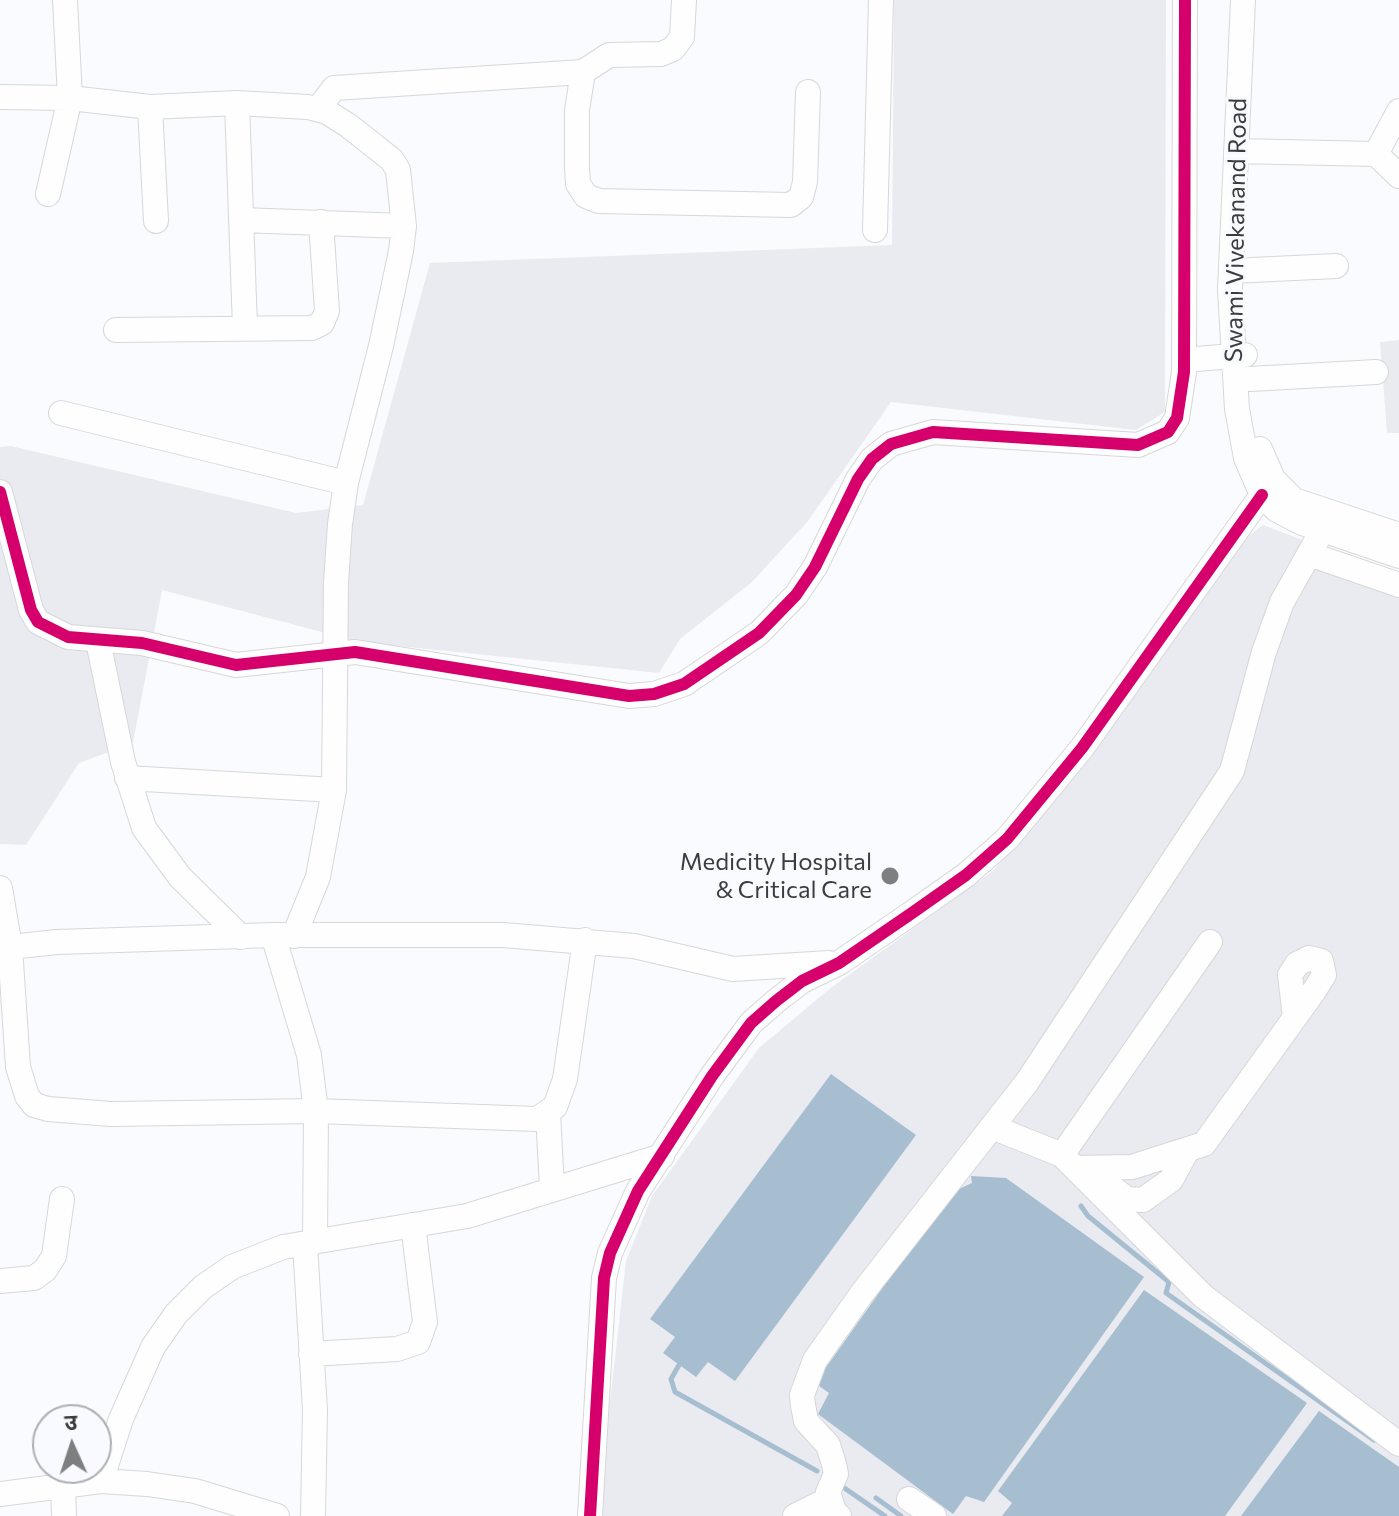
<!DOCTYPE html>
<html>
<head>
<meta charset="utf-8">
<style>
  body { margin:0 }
  #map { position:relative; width:1399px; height:1516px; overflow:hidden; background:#fafbfe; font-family:Commissioner,"Noto Sans Devanagari",sans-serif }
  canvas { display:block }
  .north { position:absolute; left:32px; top:1404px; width:80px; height:80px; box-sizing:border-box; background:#f9faff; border:2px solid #adaeb1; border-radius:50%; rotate:357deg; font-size:22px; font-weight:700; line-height:32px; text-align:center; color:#3b3c3d }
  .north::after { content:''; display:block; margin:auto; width:28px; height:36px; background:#7e7f81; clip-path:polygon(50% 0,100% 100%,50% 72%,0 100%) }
</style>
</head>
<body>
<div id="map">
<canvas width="1399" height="1516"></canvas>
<div class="north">उ</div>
</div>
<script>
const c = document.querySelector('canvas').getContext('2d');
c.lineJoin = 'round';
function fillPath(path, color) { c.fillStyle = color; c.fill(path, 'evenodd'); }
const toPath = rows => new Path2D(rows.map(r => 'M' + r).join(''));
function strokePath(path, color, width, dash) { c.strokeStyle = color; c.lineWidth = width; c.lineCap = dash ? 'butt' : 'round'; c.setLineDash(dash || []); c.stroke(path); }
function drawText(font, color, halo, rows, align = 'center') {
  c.font = font + ' Commissioner,sans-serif'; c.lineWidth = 6; c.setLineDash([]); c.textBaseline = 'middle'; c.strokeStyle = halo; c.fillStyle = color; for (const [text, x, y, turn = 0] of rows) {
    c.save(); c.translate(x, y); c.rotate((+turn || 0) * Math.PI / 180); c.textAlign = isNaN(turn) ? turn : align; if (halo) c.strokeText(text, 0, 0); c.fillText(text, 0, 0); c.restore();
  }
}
const built = toPath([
  [894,0,1166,0,1165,412,1136,430,891,402,808,521,752,582,680,639,659,673,360,642,162,590,133,743,79,763,26,845,0,844,0,447,11,446,296,513,363,505,430,263,892,245],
  [1399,340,1399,433,1387,433,1380,342],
  [1263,525,1399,576,1399,1516,597,1516,626,1261,652,1196,759,1048,828,990,993,871,1089,759,1234,547]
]);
const water = toPath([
  [831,1074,916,1135,735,1381,708,1362,696,1377,663,1353,675,1337,650,1319],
  [971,1176,1006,1178,1144,1277,984,1502,966,1496,953,1514,818,1414,829,1393,815,1383,950,1193,972,1183],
  [1144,1290,1307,1403,1225,1516,1002,1516,1012,1503,998,1491],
  [1319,1411,1399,1467,1399,1516,1241,1516]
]);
const stream = toPath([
  [1081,1206,1088,1216,1169,1282,1166,1293,1374,1440],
  [679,1365,671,1379,675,1392,817,1471],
  [840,1485,885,1516],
  [876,1498,901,1516]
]);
const minor = toPath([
  [684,0,682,37,673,49,661,54,609,55,583,72,577,110,577,167,578,184,586,196,599,201,791,205,801,197,805,182,808,92],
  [1243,0,1230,290,1237,409,1246,458,1262,495,1277,510,1302,523,1399,556],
  [0,97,70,98,150,107,237,103,308,107,327,112,349,126,392,160,398,170,404,226,401,251,381,346,346,483,340,524,336,582,334,790,318,877,294,936],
  [237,103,245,328],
  [150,107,156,221],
  [318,109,334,88,583,72],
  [1399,111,1376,154,1399,176],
  [1236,151,1376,154],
  [48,194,70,98,65,0],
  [241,220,404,226],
  [875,230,881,0],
  [1231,271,1336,266],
  [116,330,312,328,322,323,327,311,321,222],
  [1184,360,1245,355],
  [1250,379,1376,372],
  [61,413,346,483],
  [1260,449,1273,479,1294,500,1399,535],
  [0,492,31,610,38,622,68,637,142,643,236,665,355,652,629,696,654,694,684,684,759,633,796,595,815,567,858,479,872,459,891,444,933,432,1138,445,1168,432,1177,418,1184,372,1185,0],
  [1309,554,1399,585],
  [98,641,123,762,144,828,180,877,241,937],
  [127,778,334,790],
  [0,888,10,947,18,1067,27,1096,34,1105,48,1109,111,1114,316,1111,537,1119,555,1107,565,1079,585,940],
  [273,935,309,1055,316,1111,315,1242],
  [0,948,57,942,273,935,503,935,634,946,733,969,829,963],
  [548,1114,552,1188],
  [992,1127,1062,1155,1203,1296,1399,1444],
  [1062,1155,1210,942],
  [1075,1168,1132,1167,1204,1144,1314,991,1324,975,1321,961,1309,958,1297,964,1290,975,1295,1017],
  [1106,1183,1127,1199,1143,1200,1171,1180,1188,1149],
  [305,1244,315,1410,313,1516],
  [0,1281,34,1278,45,1270,54,1256,62,1199],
  [311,1354,397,1349,418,1342,425,1322,413,1225],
  [101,1481,121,1419,153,1347,176,1314,203,1287,232,1267,283,1247,467,1216,662,1156],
  [63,1486,64,1516],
  [0,1494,101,1481,147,1484,195,1491,277,1516],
  [909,1499,934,1516],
  [834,1511,828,1492,836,1474,834,1464,828,1445,806,1421,803,1405,802,1395,815,1360,863,1292,1027,1082,1232,771,1264,652,1282,602,1322,531],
  [590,1516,604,1278,610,1253,638,1191,712,1076,751,1023,776,1001,802,981,839,963,912,913,966,875,1007,839,1082,748,1262,495],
  [795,1516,819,1504,827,1506,839,1516]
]);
const cycleway = toPath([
  [0,492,31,610,38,622,68,637,142,643,236,665,355,652,629,696,654,694,684,684,759,633,796,595,815,567,858,479,872,459,891,444,933,432,1138,445,1168,432,1177,418,1184,372,1185,0],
  [590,1516,604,1278,610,1253,638,1191,712,1076,751,1023,776,1001,802,981,839,963,912,913,966,875,1007,839,1082,748,1262,495]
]);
const markers = [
  [890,876,10,"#7e7f81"]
];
const streetNames = [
  ["Swami Vivekanand Road",1236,230,-89]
];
const poiNames = [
  ["Medicity Hospital",872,862],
  ["& Critical Care",872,890]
];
fillPath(built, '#e9ebf1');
fillPath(water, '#a6bed0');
strokePath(stream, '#a6bed0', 5);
strokePath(minor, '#d6d7d9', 26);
strokePath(minor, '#fefeff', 24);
strokePath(cycleway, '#d6006c', 12);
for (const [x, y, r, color] of markers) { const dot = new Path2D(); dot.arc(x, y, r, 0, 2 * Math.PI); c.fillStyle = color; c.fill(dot); strokePath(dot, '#f9faff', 3); }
drawText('24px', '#3b3c3d', '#f9faff', streetNames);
drawText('24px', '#3b3c3d', '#f9faff', poiNames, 'right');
</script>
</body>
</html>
